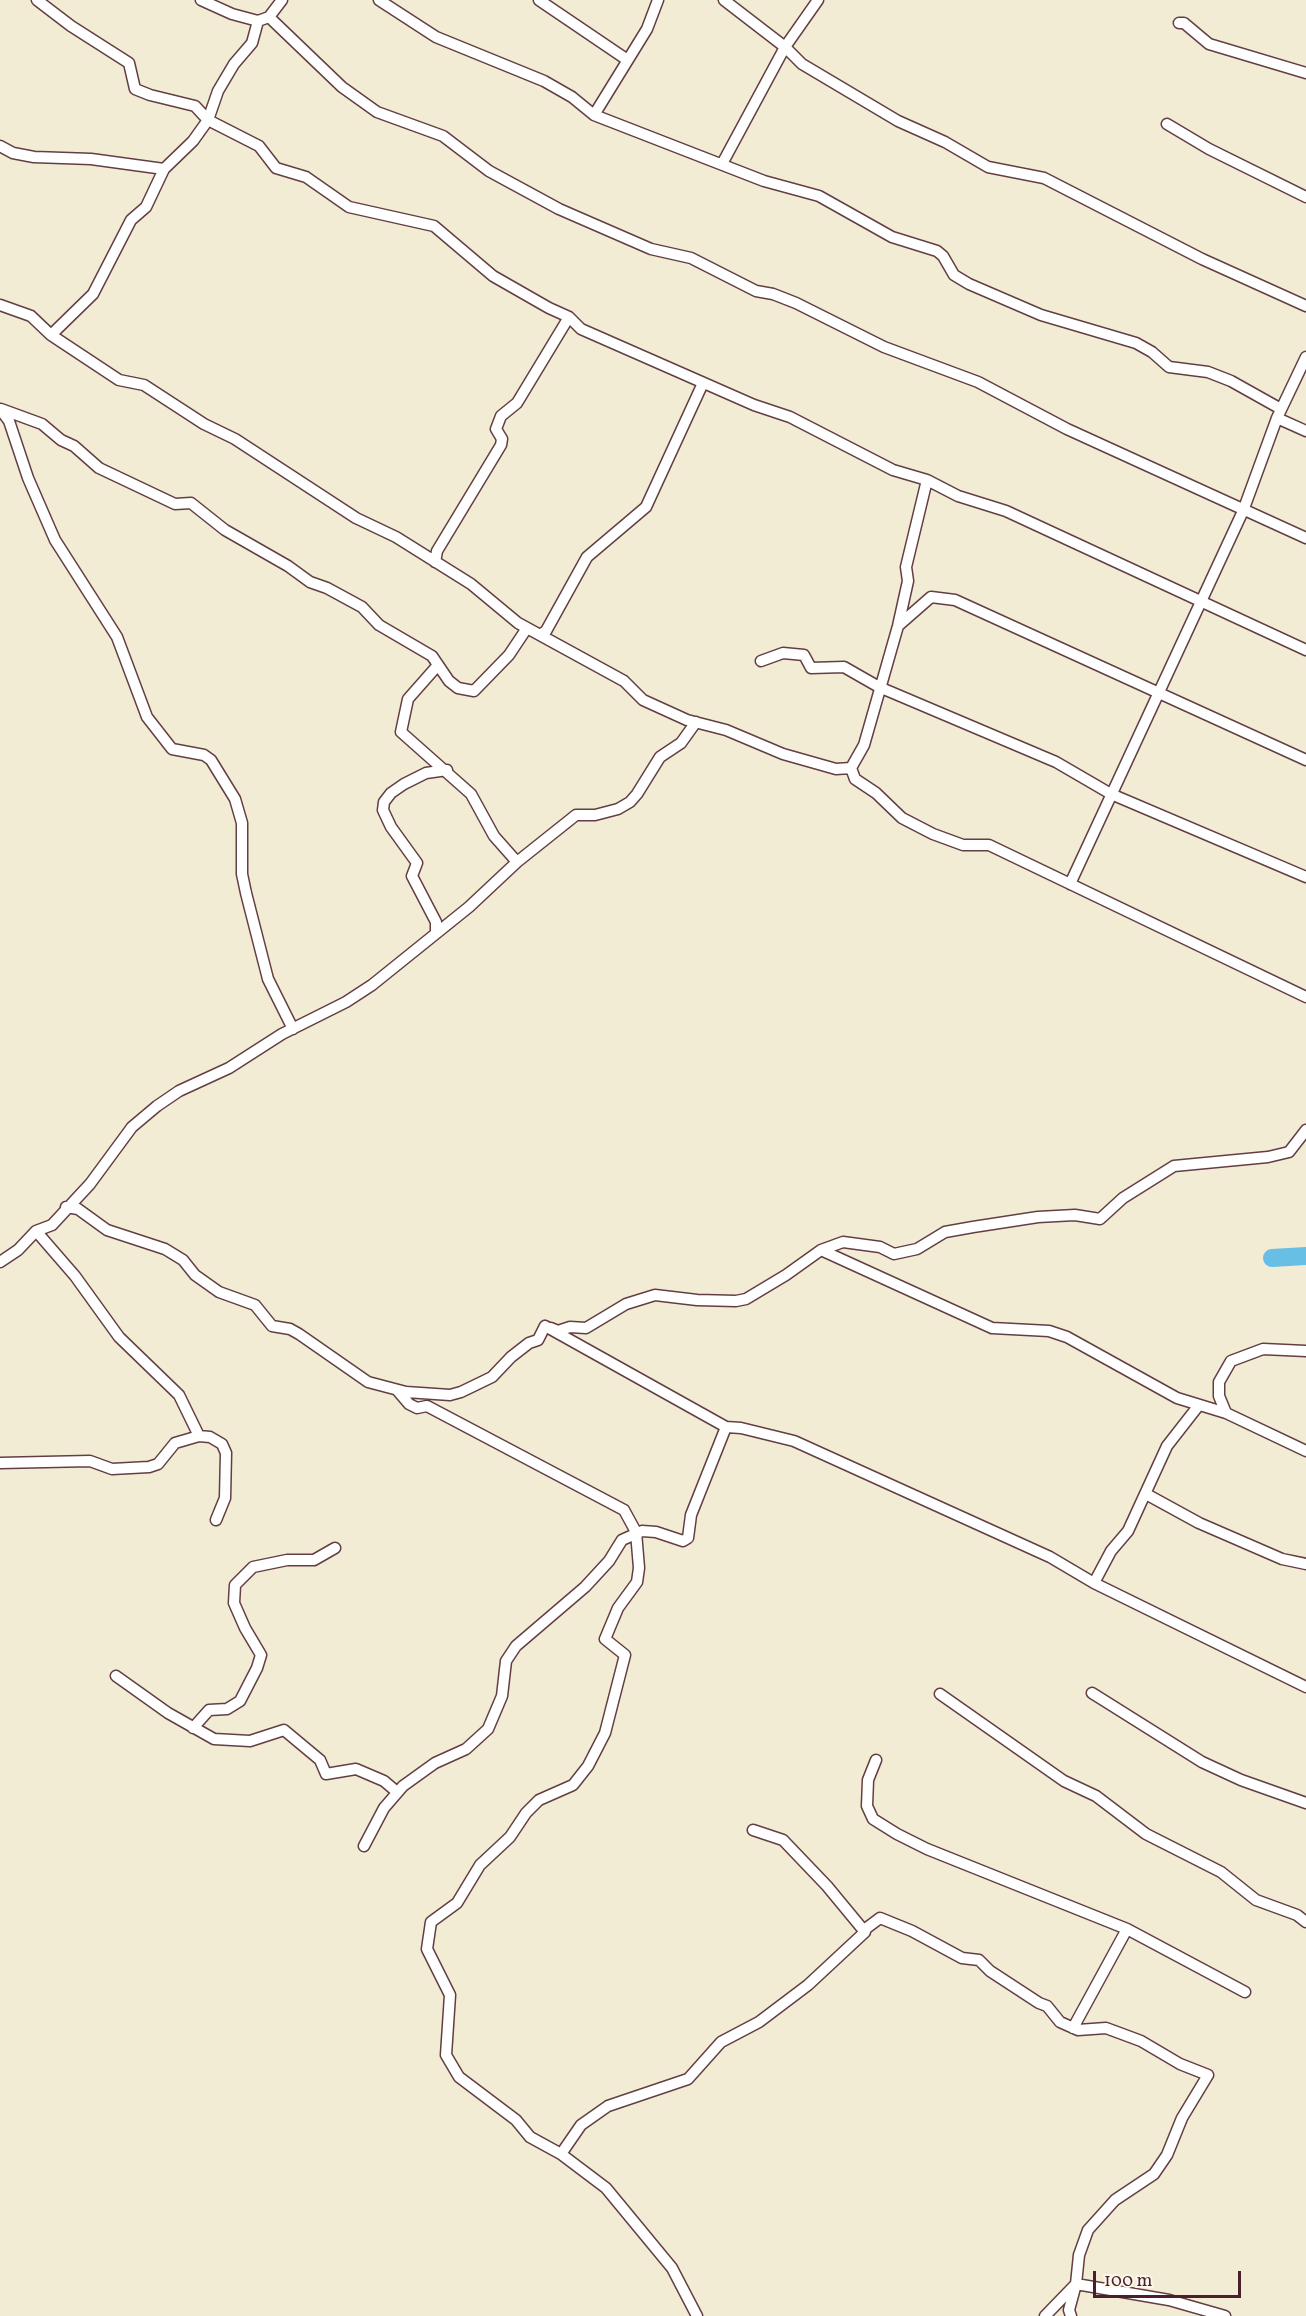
<!DOCTYPE html>
<html>
<head>
<meta charset="utf-8">
<style>
  body { margin:0 }
  #map { position:relative; width:1306px; height:2316px; overflow:hidden; background:#f3ecd5; font-family:Vollkorn,serif }
  canvas { display:block }
  .scale { position:absolute; left:1093px; top:2271px; width:148px; height:27px; box-sizing:border-box; border:3px solid #4a1f2b; border-top:0; padding-left:8px; font-size:18px; line-height:21px; white-space:nowrap; color:#4a1f2b; -webkit-text-stroke:4px #fbf7ec; paint-order:stroke }
</style>
</head>
<body>
<div id="map">
<canvas width="1306" height="2316"></canvas>
<div class="scale">100 m</div>
</div>
<script>
const c = document.querySelector('canvas').getContext('2d');
c.lineJoin = 'round';
const toPath = rows => new Path2D(rows.map(r => 'M' + r).join(''));
function strokePath(path, color, width, dash) { c.strokeStyle = color; c.lineWidth = width; c.lineCap = dash ? 'butt' : 'round'; c.setLineDash(dash || []); c.stroke(path); }
const river = toPath([
  [1272,1258,1306,1256]
]);
const minor = toPath([
  [37,0,71,26,129,63,135,89,150,95,195,106,208,120,259,146,276,168,306,177,349,207,434,226,493,276,549,308,569,317,581,329,754,405,790,417,893,470,927,480,958,496,1006,511,1306,650],
  [201,0,232,14,258,21],
  [379,0,436,37,544,81,572,97,594,115,764,181,819,196,892,237,937,251,943,256,954,275,969,284,1041,315,1136,343,1152,352,1169,367,1208,372,1231,381,1281,409],
  [539,0,626,59],
  [724,0,785,47,802,64,898,121,945,142,988,167,1044,178,1202,259,1306,306],
  [269,17,342,87,377,112,443,136,489,171,559,209,651,249,691,258,756,291,773,294,796,303,884,347,978,382,1067,429,1306,538],
  [1179,23,1184,23,1209,44,1306,73],
  [594,115,647,29,658,0],
  [1167,124,1209,149,1306,197],
  [0,146,13,153,34,157,91,159,164,169],
  [722,164,785,47,818,0],
  [0,305,31,316,51,335,119,380,144,385,204,424,235,439,356,518,396,537,471,584,518,623,624,681,643,700,687,720,726,730,783,754,836,769,851,768],
  [51,335,93,294,131,220,146,207,164,169,193,141,208,120,218,91,234,64,252,43,258,21,269,17,282,0],
  [0,409,9,421,28,478,55,540,117,637,147,717,172,749,204,755,211,760,235,799,242,823,242,874,246,893,268,979,293,1029],
  [1,409,42,424,61,440,74,446,99,468,175,504,191,503,225,530,288,566,310,582,327,588,362,607,379,625,432,656,449,681,458,688,474,691,509,655,527,628],
  [1277,418,1306,431],
  [927,480,906,567,908,581,898,626,864,745,851,768,855,779,876,793,902,818,933,834,963,845,989,845,1306,997],
  [435,562,437,551,501,445,502,439,496,429,501,416,517,403,569,317],
  [899,625,931,597,955,600,1306,760],
  [540,635,546,631,587,557,646,507,703,383],
  [761,661,783,653,804,655,811,668,844,667,879,687,1056,762,1111,794,1306,877],
  [438,665,408,699,401,732,471,794,494,836,517,862],
  [1070,884,1243,511,1277,418,1306,357],
  [436,932,436,922,412,876,417,863,391,827,383,810,384,802,391,793,404,784,426,773,447,770],
  [66,1207,78,1209,107,1230,165,1249,183,1260,195,1275,219,1292,255,1305,272,1326,290,1329,299,1334,368,1382,406,1392,450,1395,461,1392,492,1377,511,1357,529,1343,538,1340,545,1326],
  [36,1231,75,1276,119,1337,179,1395,199,1436],
  [821,1250,992,1328,1049,1331,1067,1337,1177,1398,1226,1413,1306,1451],
  [0,1262,18,1250,36,1231,52,1225,90,1184,132,1127,157,1106,179,1091,229,1068,282,1034,346,1002,372,985,469,907,517,862,576,815,595,815,618,809,630,802,637,794,660,757,681,743,696,722],
  [545,1326,726,1427,741,1428,794,1441,1050,1557,1094,1583,1306,1687],
  [551,1328,558,1331,570,1327,586,1328,626,1304,655,1295,697,1300,736,1301,746,1299,786,1275,821,1250,843,1242,880,1247,894,1254,917,1249,945,1232,973,1227,1038,1217,1075,1215,1100,1219,1123,1198,1174,1166,1268,1157,1289,1152,1306,1130],
  [397,1390,409,1404,417,1408,427,1406,624,1510,636,1532,639,1568,637,1582,618,1608,605,1639,625,1655,605,1733,588,1766,573,1785,539,1800,526,1813,510,1837,480,1865,457,1903,431,1922,427,1949,450,1995,446,2055,459,2077,516,2120,530,2137,561,2154,606,2188,672,2268,697,2316],
  [1226,1413,1219,1396,1219,1382,1231,1361,1263,1349,1306,1351],
  [0,1463,90,1461,112,1469,149,1467,158,1464,175,1443,199,1436,210,1437,222,1444,226,1453,225,1498,216,1520],
  [1146,1494,1199,1523,1282,1559,1306,1564],
  [1094,1583,1111,1551,1128,1531,1167,1446,1199,1405],
  [116,1676,168,1713,214,1739,250,1741,284,1730,320,1760,326,1774,356,1769,384,1781,397,1792],
  [1092,1693,1202,1762,1241,1780,1306,1803],
  [940,1694,1064,1781,1096,1796,1146,1834,1221,1872,1256,1900,1297,1915,1306,1922],
  [193,1728,209,1710,227,1709,240,1701,257,1668,261,1655,245,1628,234,1603,235,1585,253,1567,287,1560,314,1560,335,1548],
  [876,1760,868,1780,867,1806,873,1819,897,1834,927,1849,1127,1929,1245,1992],
  [364,1846,384,1808,403,1786,435,1763,466,1749,488,1729,502,1696,506,1661,516,1646,585,1587,609,1561,622,1540,642,1531,656,1532,683,1541,688,1538,691,1515,726,1427],
  [864,1930,880,1918,912,1931,962,1958,979,1960,990,1971,1039,2003,1047,2006,1060,2022,1078,2030,1106,2028,1141,2041,1180,2064,1208,2075,1182,2118,1167,2155,1154,2174,1115,2200,1088,2230,1079,2255,1076,2284,1069,2310,1071,2316],
  [1073,2028,1127,1929],
  [561,2154,581,2125,608,2106,688,2079,721,2042,759,2022,808,1985,865,1932,827,1886,783,1840,753,1830],
  [1045,2316,1076,2284,1169,2300,1225,2316]
]);
strokePath(river, '#67bfe5', 18);
strokePath(minor, '#633e44', 13);
strokePath(minor, '#fff', 10);
</script>
</body>
</html>
